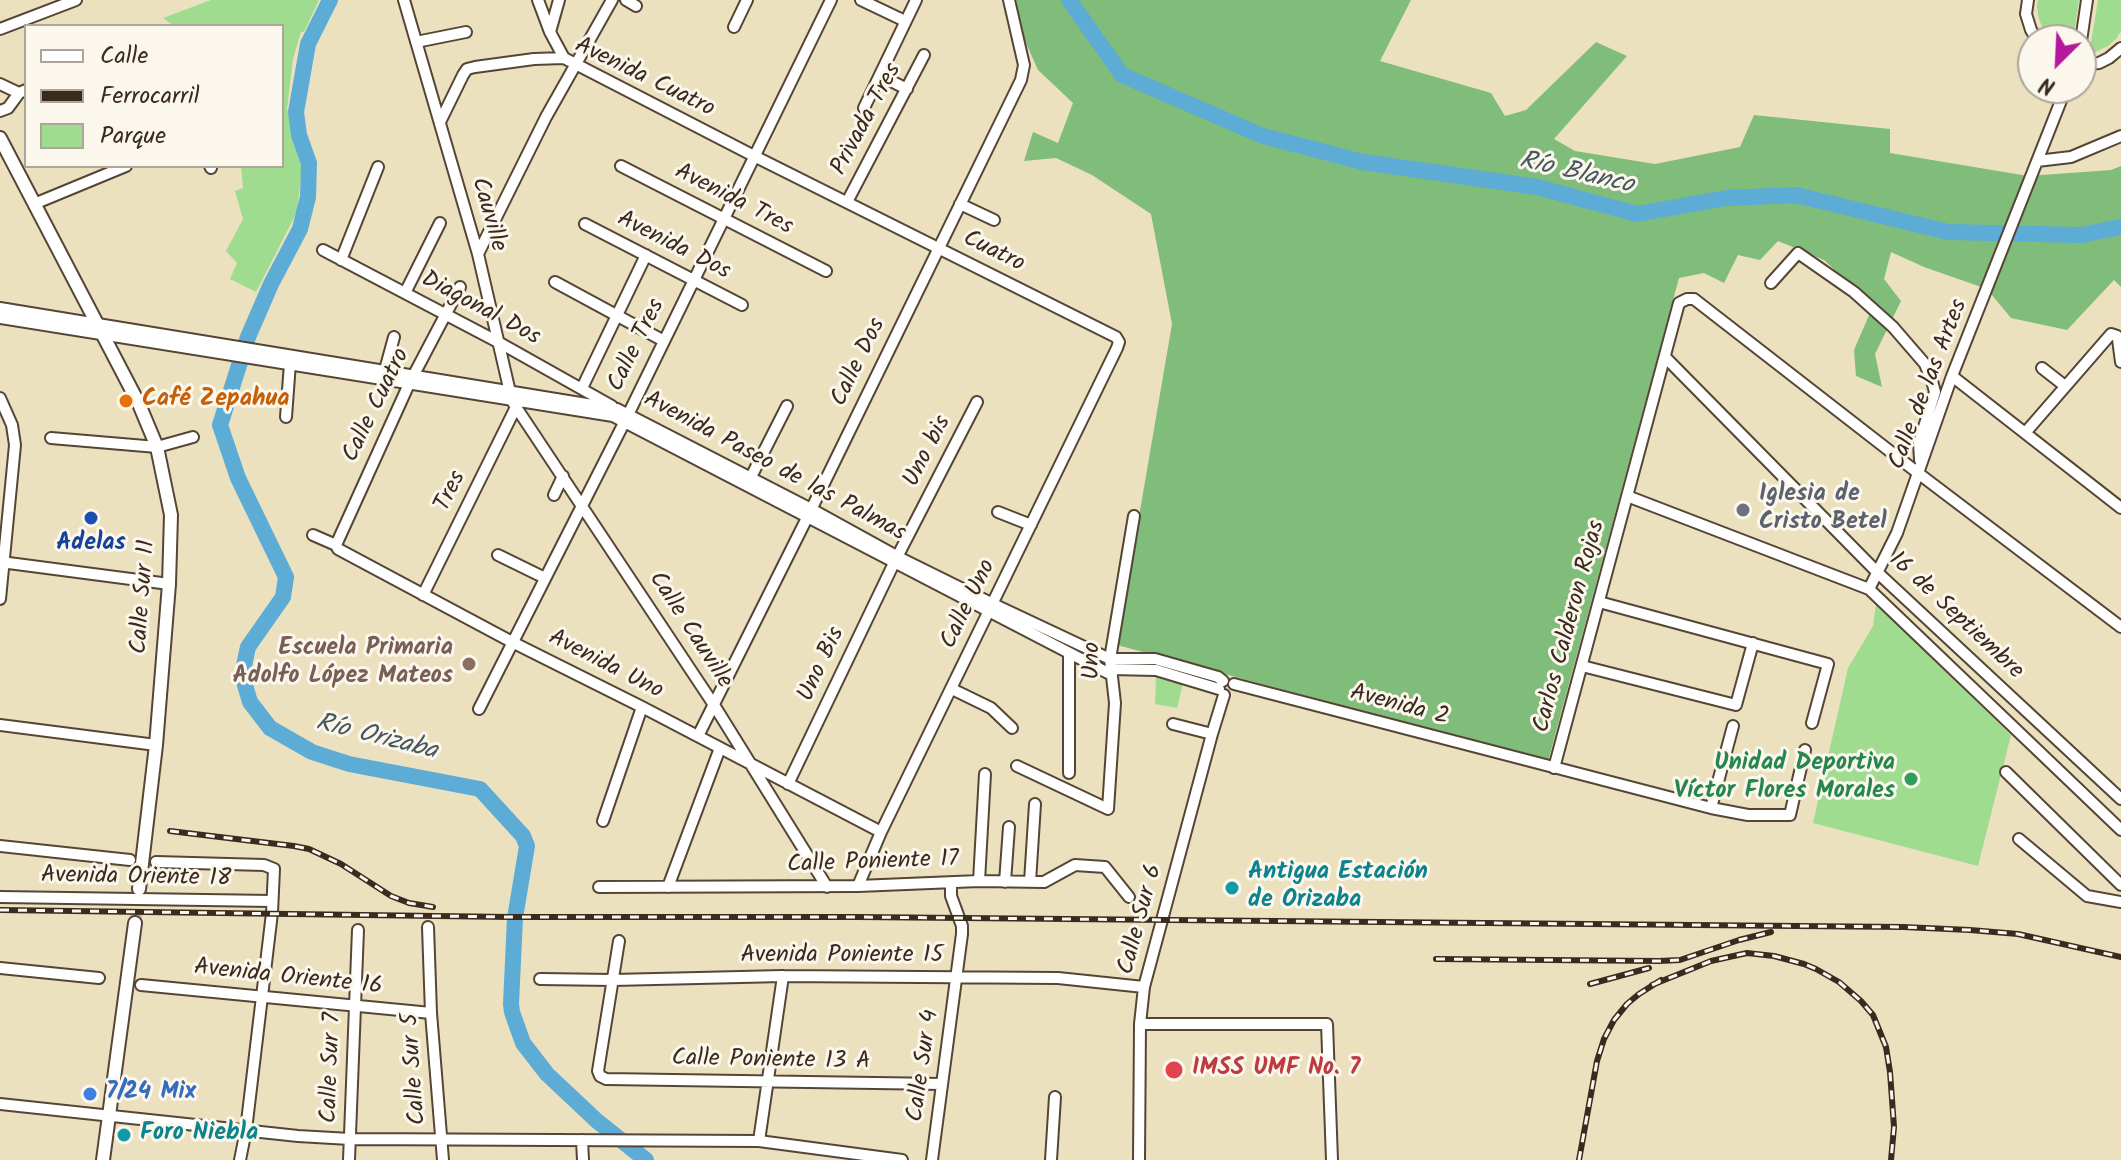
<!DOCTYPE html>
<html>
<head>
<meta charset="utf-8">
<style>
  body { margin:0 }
  #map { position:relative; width:2121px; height:1160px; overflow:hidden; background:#ebe1bf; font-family:Kalam,sans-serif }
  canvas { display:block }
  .legend { position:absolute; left:24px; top:24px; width:260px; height:144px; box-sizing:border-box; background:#fbf7ec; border:2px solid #aea59a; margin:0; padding:10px 14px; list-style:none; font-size:24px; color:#3b2a1e }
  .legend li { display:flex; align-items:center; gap:16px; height:40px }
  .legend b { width:40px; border:2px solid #aea59a }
  .north { position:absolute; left:2017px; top:24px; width:80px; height:80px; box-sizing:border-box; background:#fbf7ec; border:2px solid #aea59a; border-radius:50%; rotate:204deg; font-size:22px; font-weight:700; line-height:32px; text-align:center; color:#3b2a1e }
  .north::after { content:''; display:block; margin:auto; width:28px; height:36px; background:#b5179e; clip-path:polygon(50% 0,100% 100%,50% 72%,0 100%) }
</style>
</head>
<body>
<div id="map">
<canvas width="2121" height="1160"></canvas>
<ul class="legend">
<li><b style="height:10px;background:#fff"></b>Calle</li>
<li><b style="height:10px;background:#3b2a1e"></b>Ferrocarril</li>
<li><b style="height:22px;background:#a0dc90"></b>Parque</li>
</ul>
<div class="north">N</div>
</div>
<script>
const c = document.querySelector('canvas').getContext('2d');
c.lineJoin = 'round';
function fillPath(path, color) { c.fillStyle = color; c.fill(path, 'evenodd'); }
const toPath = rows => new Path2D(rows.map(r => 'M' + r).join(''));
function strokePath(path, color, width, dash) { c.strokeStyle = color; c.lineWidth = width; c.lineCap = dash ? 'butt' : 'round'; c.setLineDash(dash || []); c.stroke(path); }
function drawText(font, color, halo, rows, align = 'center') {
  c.font = font + ' Kalam,sans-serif'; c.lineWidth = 6; c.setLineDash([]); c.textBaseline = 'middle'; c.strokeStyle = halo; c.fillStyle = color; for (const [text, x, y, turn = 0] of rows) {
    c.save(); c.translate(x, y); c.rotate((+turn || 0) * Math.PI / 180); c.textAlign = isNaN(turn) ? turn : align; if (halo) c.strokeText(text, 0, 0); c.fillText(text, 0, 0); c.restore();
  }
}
const green = toPath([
  [211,0,319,0,304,32,301,32,293,59,287,109,303,159,297,212,256,292,230,279,237,263,226,251,243,219,235,191,243,188,241,166,282,166,282,26,174,26,163,18],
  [2038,0,2079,0,2073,40,2047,40,2039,19,2037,7],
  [2098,0,2121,0,2121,31,2117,38,2108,46,2089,55],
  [1876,604,2011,735,1978,866,1813,823,1848,668,1873,626],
  [1156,677,1183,683,1177,708,1155,704]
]);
const forest = toPath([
  [1016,0,1411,0,1380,61,1491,93,1505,116,1526,110,1596,42,1627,56,1554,139,1575,151,1655,164,1740,147,1754,115,1890,129,1890,153,2028,176,2111,170,2121,166,2121,287,2114,280,2067,330,2011,318,1987,289,1924,267,1891,252,1884,279,1901,301,1875,354,1882,387,1856,376,1854,350,1873,306,1824,260,1778,241,1760,260,1738,255,1724,283,1704,273,1679,278,1548,761,1117,645,1172,324,1151,214,1092,175,1056,158,1024,161,1033,132,1058,143,1073,103,1038,70,1021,32]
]);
const river = toPath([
  [330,0,308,44,296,112,299,135,309,163,308,197,300,229,271,284,248,337,220,425,238,478,286,577,283,597,248,647,242,675,250,702,270,728,312,752,349,764,480,789,523,836,527,846,515,918,511,1004,512,1012,523,1043,547,1074,597,1121,646,1160],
  [1069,0,1122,75,1263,136,1363,162,1537,187,1637,214,1726,198,1796,195,1948,232,2081,235,2121,227]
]);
const majorTunnel = toPath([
  [135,923,139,889]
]);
const minor = toPath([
  [404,0,478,254,512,401,714,705,827,887],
  [538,0,550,32,564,58],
  [626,0,636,6],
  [861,0,905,21],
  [2028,0,2026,14,2031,30,2037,40],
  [734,27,747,0],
  [0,29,76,0],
  [550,32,559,0],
  [2081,41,2087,0],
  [416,42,466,32],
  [2081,65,2099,63,2109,58,2121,48],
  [881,73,885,78,907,89],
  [0,84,19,93],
  [864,108,916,0],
  [0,111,8,108,19,93,26,90],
  [440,122,463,75,467,69,475,67,534,59,564,58,754,156,1116,337,1119,342,1117,348,881,832,858,886],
  [2037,161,2071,157,2121,136],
  [210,166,211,168],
  [621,166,826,271],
  [847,202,924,55],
  [34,204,126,166],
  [960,204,994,220],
  [585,224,742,305],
  [323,250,500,343,612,406],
  [478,254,546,117,612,0],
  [341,260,378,167],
  [555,282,664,341],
  [1771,283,1798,253,1854,292,1893,327,1925,364,1932,381,1935,392,1919,443,1920,460],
  [405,293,440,223],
  [0,308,617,409,811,509,898,557,993,604,1110,659,1155,659,1218,677,1223,681],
  [0,318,613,416,1108,673,1111,669,1156,670,1219,689],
  [1665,357,1878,573,2121,799],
  [2042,368,2065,386],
  [385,370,394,337],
  [1952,376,2121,508],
  [582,388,646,255],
  [0,398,12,425,15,445,0,599],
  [286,417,290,363],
  [2025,433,2111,334,2117,336,2118,339,2121,362],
  [51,438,157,447,193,437],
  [751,477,787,406],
  [554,495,563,476],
  [1627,496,1869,589,2121,830],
  [998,512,1031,525],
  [313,535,336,545,338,549,512,642,642,707,881,832],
  [336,545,409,384,460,287],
  [498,555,545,578],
  [1,562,169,584],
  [1869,589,1897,533,1952,376,2066,88],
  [423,595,516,407],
  [1599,602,1828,664,1812,723],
  [1582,666,1736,705,1753,643],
  [1234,684,1711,808,1748,815,1790,815,1805,750],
  [952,689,991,708,1012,728],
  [479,709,625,421,831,0],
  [1173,724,1212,734],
  [0,725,156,745],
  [698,736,808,516,1021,80,1024,65,1009,0],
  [1017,766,1108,809,1115,703,1110,659,1134,516],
  [1554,768,1679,303,1687,299,1694,299,1918,473,2121,627],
  [2006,772,2121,885],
  [1069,773,1069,653],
  [788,784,894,563,977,402],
  [1711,808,1733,726],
  [603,821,642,707],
  [2019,839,2087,896,2121,902],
  [0,846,130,860],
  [156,862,264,865,274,869,272,913,246,1130,240,1160],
  [979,881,985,774],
  [1005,882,1009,827],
  [1030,882,1035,804],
  [599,887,858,886,979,881,1044,882,1075,865,1105,867,1129,897],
  [668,887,720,748],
  [0,897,272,901],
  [428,927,431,1013,443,1160],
  [619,941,598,1071,600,1076,606,1079,942,1084],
  [0,968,99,978],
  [540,979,613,980,783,976,1058,978,1144,987],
  [141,985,431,1013],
  [1140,1024,1327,1024,1332,1160],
  [0,1104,298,1136,350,1139,759,1141,902,1160],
  [582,1140,583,1160],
  [759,1141,783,976],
  [349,1160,358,930],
  [932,1160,962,934,962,926,951,896,951,883],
  [1051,1160,1055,1097],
  [1139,1160,1140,1024,1144,987,1212,734,1224,695]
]);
const major = toPath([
  [0,138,139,404,157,447,171,515,169,584,156,745,139,889],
  [103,1160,135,923]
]);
const rail = toPath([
  [170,831,294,846,309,849,341,864,391,896,409,903,433,907],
  [0,910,509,917,857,917,1903,927,1970,930,2018,934,2121,957],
  [1436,959,1659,961,1680,960,1739,940,1771,932],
  [1590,984,1649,968],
  [1652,985,1711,961,1747,953,1774,956,1804,964,1816,969,1839,982,1861,1001,1873,1015,1886,1047,1890,1072,1894,1127,1891,1160],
  [1579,1160,1597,1061,1604,1039,1614,1020,1627,1004,1639,994,1661,980]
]);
const markers = [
  [126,401,8,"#e8710a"],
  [1743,510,8,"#6b7280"],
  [91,518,8,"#1a4fb4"],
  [469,664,8,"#8d6e63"],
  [1911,779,8,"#2e9e5b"],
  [1232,888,8,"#0f9aa8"],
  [1174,1070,10,"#e0444e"],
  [90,1094,8,"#3f7fe0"],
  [124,1135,8,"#0f9aa8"]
];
const streetNames = [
  ["Avenida Cuatro",644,79,26],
  ["Privada Tres",868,120,-62],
  ["Avenida Tres",733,201,27],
  ["Cauville",487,215,74],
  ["Avenida Dos",673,247,27],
  ["Cuatro",993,253,26],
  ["Diagonal Dos",480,310,28],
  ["Calle Tres",638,346,-64],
  ["Calle Dos",860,363,-64],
  ["Calle de las Artes",1930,385,-69],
  ["Calle Cuatro",378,406,-64],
  ["Uno bis",929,452,-63],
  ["Avenida Paseo de las Palmas",774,468,28],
  ["Tres",452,492,-64],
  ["Calle Sur 11",145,597,-86],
  ["Calle Uno",970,605,-64],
  ["16 de Septiembre",1955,617,43],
  ["Carlos Calderon Rojas",1571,627,-75],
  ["Calle Cauville",689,631,57],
  ["Uno",1094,661,-89],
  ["Uno Bis",823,665,-65],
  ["Avenida Uno",605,666,27],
  ["Avenida 2",1399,707,15],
  ["Calle Poniente 17",873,864,-2],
  ["Avenida Oriente 18",136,879,1],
  ["Calle Sur 6",1142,920,-75],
  ["Avenida Poniente 15",842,957],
  ["Avenida Oriente 16",288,979,6],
  ["Calle Poniente 13 A",771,1062,1],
  ["Calle Sur 4",925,1066,-82],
  ["Calle Sur 7",333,1068,-88],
  ["Calle Sur 5",416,1069,-94]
];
const foodNames = [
  ["Café Zepahua",142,401]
];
const worshipNames = [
  ["Iglesia de",1759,496],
  ["Cristo Betel",1759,524]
];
const transitNames = [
  ["Adelas",91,545]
];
const educationNames = [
  ["Escuela Primaria",453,650],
  ["Adolfo López Mateos",453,678]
];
const leisureNames = [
  ["Unidad Deportiva",1895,765],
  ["Víctor Flores Morales",1895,793]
];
const cultureNames = [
  ["Antigua Estación",1248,874],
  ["de Orizaba",1248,902],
  ["Foro Niebla",140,1135]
];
const healthNames = [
  ["IMSS UMF No. 7",1192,1070]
];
const shopNames = [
  ["7/24 Mix",106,1094]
];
const waterNames = [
  ["Río Blanco",1576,175,13],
  ["Río Orizaba",376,739,14]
];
fillPath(green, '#a0dc90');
fillPath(forest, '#80bc7a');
strokePath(river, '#5cacd6', 16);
strokePath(majorTunnel, '#c8bc9f', 12, [12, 6]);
strokePath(minor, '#554536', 14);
strokePath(major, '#554536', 16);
strokePath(minor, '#fff', 10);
strokePath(major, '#fff', 12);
strokePath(rail, '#3b2a1e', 6);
strokePath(rail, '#fbf7ec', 3, [9]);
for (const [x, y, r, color] of markers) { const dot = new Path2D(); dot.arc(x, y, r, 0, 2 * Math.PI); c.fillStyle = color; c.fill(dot); strokePath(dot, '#fbf7ec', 3); }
drawText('24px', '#3b2a1e', '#fbf7ec', streetNames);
drawText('bold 24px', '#c56008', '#fbf7ec', foodNames, 'left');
drawText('bold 24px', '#5b616d', '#fbf7ec', worshipNames, 'left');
drawText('bold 24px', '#164399', '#fbf7ec', transitNames);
drawText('bold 24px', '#785e54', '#fbf7ec', educationNames, 'right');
drawText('bold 24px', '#27864d', '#fbf7ec', leisureNames, 'right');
drawText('bold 24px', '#0d838f', '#fbf7ec', cultureNames, 'left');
drawText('bold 24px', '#be3a42', '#fbf7ec', healthNames, 'left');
drawText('bold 24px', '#366cbe', '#fbf7ec', shopNames, 'left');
drawText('italic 26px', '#47585e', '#fbf7ec', waterNames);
</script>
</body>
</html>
